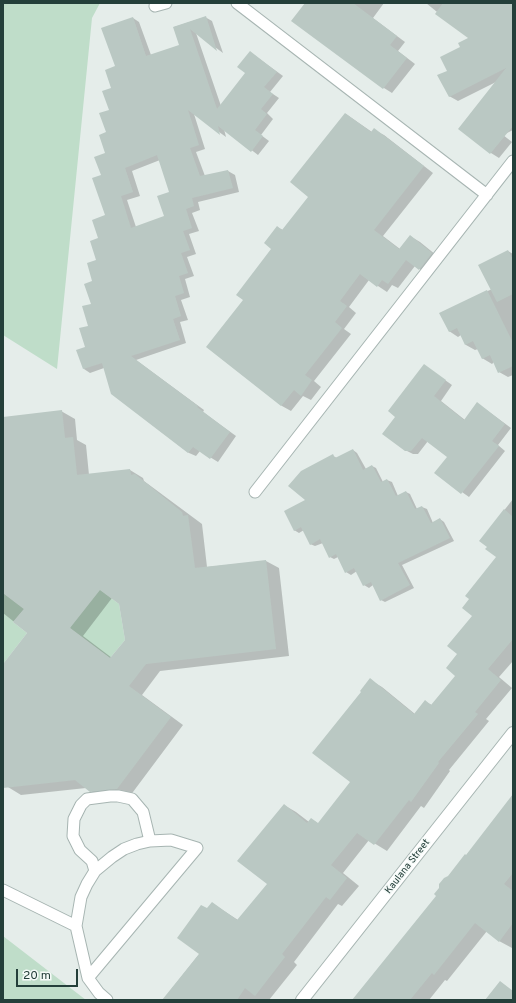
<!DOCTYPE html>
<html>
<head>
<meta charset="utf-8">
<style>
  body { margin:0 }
  #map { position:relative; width:516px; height:1003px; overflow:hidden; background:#e5edea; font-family:Overpass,sans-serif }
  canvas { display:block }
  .frame { position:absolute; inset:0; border:4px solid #243f3a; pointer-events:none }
  .scale { position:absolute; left:16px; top:969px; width:62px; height:18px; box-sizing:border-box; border:2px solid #243f3a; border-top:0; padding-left:5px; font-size:12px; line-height:14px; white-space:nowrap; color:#243f3a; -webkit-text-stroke:3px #f5faf8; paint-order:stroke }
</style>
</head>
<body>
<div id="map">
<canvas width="516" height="1003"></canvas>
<div class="frame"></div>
<div class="scale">20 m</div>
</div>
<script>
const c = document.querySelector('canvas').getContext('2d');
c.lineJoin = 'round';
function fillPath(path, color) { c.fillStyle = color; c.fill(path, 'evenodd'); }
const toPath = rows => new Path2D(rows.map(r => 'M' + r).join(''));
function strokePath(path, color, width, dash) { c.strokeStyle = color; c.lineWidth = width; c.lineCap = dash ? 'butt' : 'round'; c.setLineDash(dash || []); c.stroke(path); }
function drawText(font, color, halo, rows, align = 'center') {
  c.font = font + ' Overpass,sans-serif'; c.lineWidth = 3; c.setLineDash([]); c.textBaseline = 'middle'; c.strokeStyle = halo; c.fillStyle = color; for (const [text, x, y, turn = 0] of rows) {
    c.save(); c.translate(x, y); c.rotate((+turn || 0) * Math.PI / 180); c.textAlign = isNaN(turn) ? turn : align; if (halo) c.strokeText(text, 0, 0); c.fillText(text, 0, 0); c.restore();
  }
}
const green = toPath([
  [3,3,100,3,92,18,57,369,3,335],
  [87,580,119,604,125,640,110,658,70,628],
  [3,593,24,609,13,622,27,633,3,664],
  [3,936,86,1000,87,1000,3,1000]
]);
const shadow = toPath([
  [303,3,384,3,373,18,405,42,398,51,415,64,392,93,384,88,293,21,305,5],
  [426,3,513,3,513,130,503,135,512,142,499,158,491,153,459,129,496,82,458,101,449,96,448,71,461,48,469,38],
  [205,17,212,21,223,53,196,33,221,106,247,73,250,52,283,76,270,92,279,98,267,113,273,119,261,135,269,141,258,155,224,129,226,137,194,114,205,149,196,152,205,176,228,171,235,175,239,192,198,202,200,210,192,213,199,231,189,234,196,254,187,257,194,276,185,279,190,297,181,300,188,320,180,322,186,343,136,360,204,410,203,412,236,436,218,462,200,451,196,456,189,453,142,417,104,368,90,373,84,369,99,239,106,216,102,176,107,154,107,133,112,89,116,67,133,18,139,22,151,55,180,46,174,27],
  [160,160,171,193,165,217,136,227,127,200,140,196,132,171],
  [346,114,372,132,374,130,384,135,433,173,383,236,400,249,410,236,420,242,441,259,429,275,415,266,398,288,392,285,387,292,369,280,349,307,356,313,344,329,351,334,314,381,321,387,311,400,303,396,291,411,282,406,207,347,244,300,272,249,277,227,283,230,309,197],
  [508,251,513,254,513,375,508,377,499,372,494,362,492,364,482,358,478,349,475,350,466,345,461,335,458,337,449,331,441,313,492,289],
  [424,365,452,385,441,401,465,420,484,408,511,428,498,445,505,451,469,497,435,473,448,457,428,441,418,454,413,454,405,450,396,417],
  [61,411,75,419,77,440,86,445,89,475,130,470,143,478,144,481,202,524,207,567,266,561,279,568,289,656,160,671,142,695,183,725,130,796,104,799,86,788,21,795,3,784,3,666,28,633,3,613,3,418],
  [112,598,120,604,126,640,112,658,83,636],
  [353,450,357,453,366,469,372,466,376,468,383,482,387,480,392,482,398,496,406,492,410,494,417,509,422,507,427,509,433,523,440,519,444,522,454,541,402,565,414,588,385,602,381,600,373,585,369,588,364,585,357,571,351,575,346,572,338,557,334,559,330,557,323,543,315,546,310,544,304,530,299,533,294,530,307,501,333,456,337,458],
  [513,499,513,661,499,677,512,688,486,719,489,721,449,770,450,771,424,808,421,806,387,851,369,840,343,873,359,886,342,906,338,904,294,962,297,965,269,1000,163,1000,200,953,208,909,212,903,238,920,268,884,284,805,296,812,309,822,311,819,319,824,351,782,363,692,370,680,382,687,415,714,426,702,432,705,457,676,459,654,497,557,489,546,481,540],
  [513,796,513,947,512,948,499,941,487,931,447,981,445,980,429,1000,356,1000,437,896,448,877,466,856]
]);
const building = toPath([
  [305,3,353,3,397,36,390,45,407,58,383,89,291,21],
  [443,3,513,3,513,126,490,154,458,129,506,68,449,97,437,75,447,71,440,57,460,47,458,43,468,38,435,14],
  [206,16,217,51,190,29,217,109,245,73,237,67,250,51,277,72,264,87,273,94,261,109,267,114,255,130,263,136,251,152,218,126,220,135,188,110,199,145,190,148,200,176,228,170,233,188,192,198,194,206,186,209,192,228,183,231,190,250,181,253,188,273,179,276,184,293,175,296,181,316,173,319,180,340,131,356,198,406,197,407,230,432,210,459,193,447,188,453,111,394,102,363,83,369,76,350,85,347,79,328,88,326,82,306,91,304,84,284,92,281,87,263,96,260,90,241,98,238,92,220,105,215,92,178,101,175,94,157,105,153,99,135,106,132,99,113,109,110,102,91,111,88,105,70,115,66,101,28,133,17,146,56,179,45,173,27],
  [157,155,169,192,157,196,164,216,131,228,121,196,133,192,125,168],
  [345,113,371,132,374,128,424,166,374,230,399,249,410,235,432,253,419,270,406,260,388,284,382,280,377,287,360,274,340,301,347,306,335,322,342,328,305,375,312,380,301,396,294,390,281,406,206,347,243,300,236,295,271,249,264,243,277,226,282,230,308,197,290,182],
  [508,250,513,260,513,294,497,302,478,265],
  [487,290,513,343,513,366,498,373,490,355,482,359,473,341,465,345,457,328,449,332,439,313],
  [424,364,446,380,434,396,464,420,477,402,505,424,492,441,499,446,461,494,434,473,447,457,422,438,411,451,405,451,382,434,395,417,388,411],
  [62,410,65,438,73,437,77,475,130,469,131,475,135,474,182,512,183,516,188,515,195,568,266,560,276,649,146,664,129,686,171,717,117,789,90,792,75,780,3,788,3,664,27,633,13,622,24,609,3,593,3,417],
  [100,590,119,604,125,640,110,658,70,628],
  [353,449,363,470,372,465,381,482,387,479,396,496,406,491,415,509,422,506,431,523,440,518,450,538,398,563,410,585,380,601,371,582,363,586,354,568,345,573,336,554,329,558,320,539,310,545,301,527,294,531,284,511,305,500,288,486,301,471,333,454,335,458],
  [504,509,513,517,513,639,488,669,501,680,475,712,478,714,438,762,439,763,411,802,409,800,374,845,357,833,331,865,347,878,330,900,326,897,282,954,285,957,255,996,245,988,237,1000,162,1000,199,954,177,938,201,905,207,908,212,902,237,920,267,884,237,861,284,804,307,823,311,818,318,823,350,782,312,753,361,692,360,691,370,678,414,714,425,700,431,705,455,676,446,668,457,654,447,646,472,616,462,608,469,599,465,596,496,557,485,549,487,547,479,541],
  [513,794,513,873,504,884,513,891,513,923,499,942,475,923,434,975,432,973,410,1000,352,1000,436,896,434,894,439,888,439,884,444,878,448,876,465,854,466,855],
  [500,981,513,991,513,1000,485,1000]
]);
const service = toPath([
  [237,3,487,195],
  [155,6,166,3],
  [255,492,513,161],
  [95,871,92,861,80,850,73,836,74,819,81,805,87,799,110,796,118,796,132,799,143,812,150,841],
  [3,890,76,926],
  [88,978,197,848,171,840,150,841,137,844,124,849,112,857,95,871,87,884,81,897,76,926,88,978,99,993,107,1000]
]);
const minor = toPath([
  [302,1000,513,733]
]);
const streetNames = [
  ["Kaulana Street",408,867,-52]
];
fillPath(green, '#bfddc9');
fillPath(shadow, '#0003');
fillPath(building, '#bac8c3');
strokePath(service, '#a7b5b2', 13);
strokePath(minor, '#a7b5b2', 14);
strokePath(service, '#fff', 11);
strokePath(minor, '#fff', 12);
drawText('10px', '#243f3a', '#f5faf8', streetNames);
</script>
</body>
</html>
